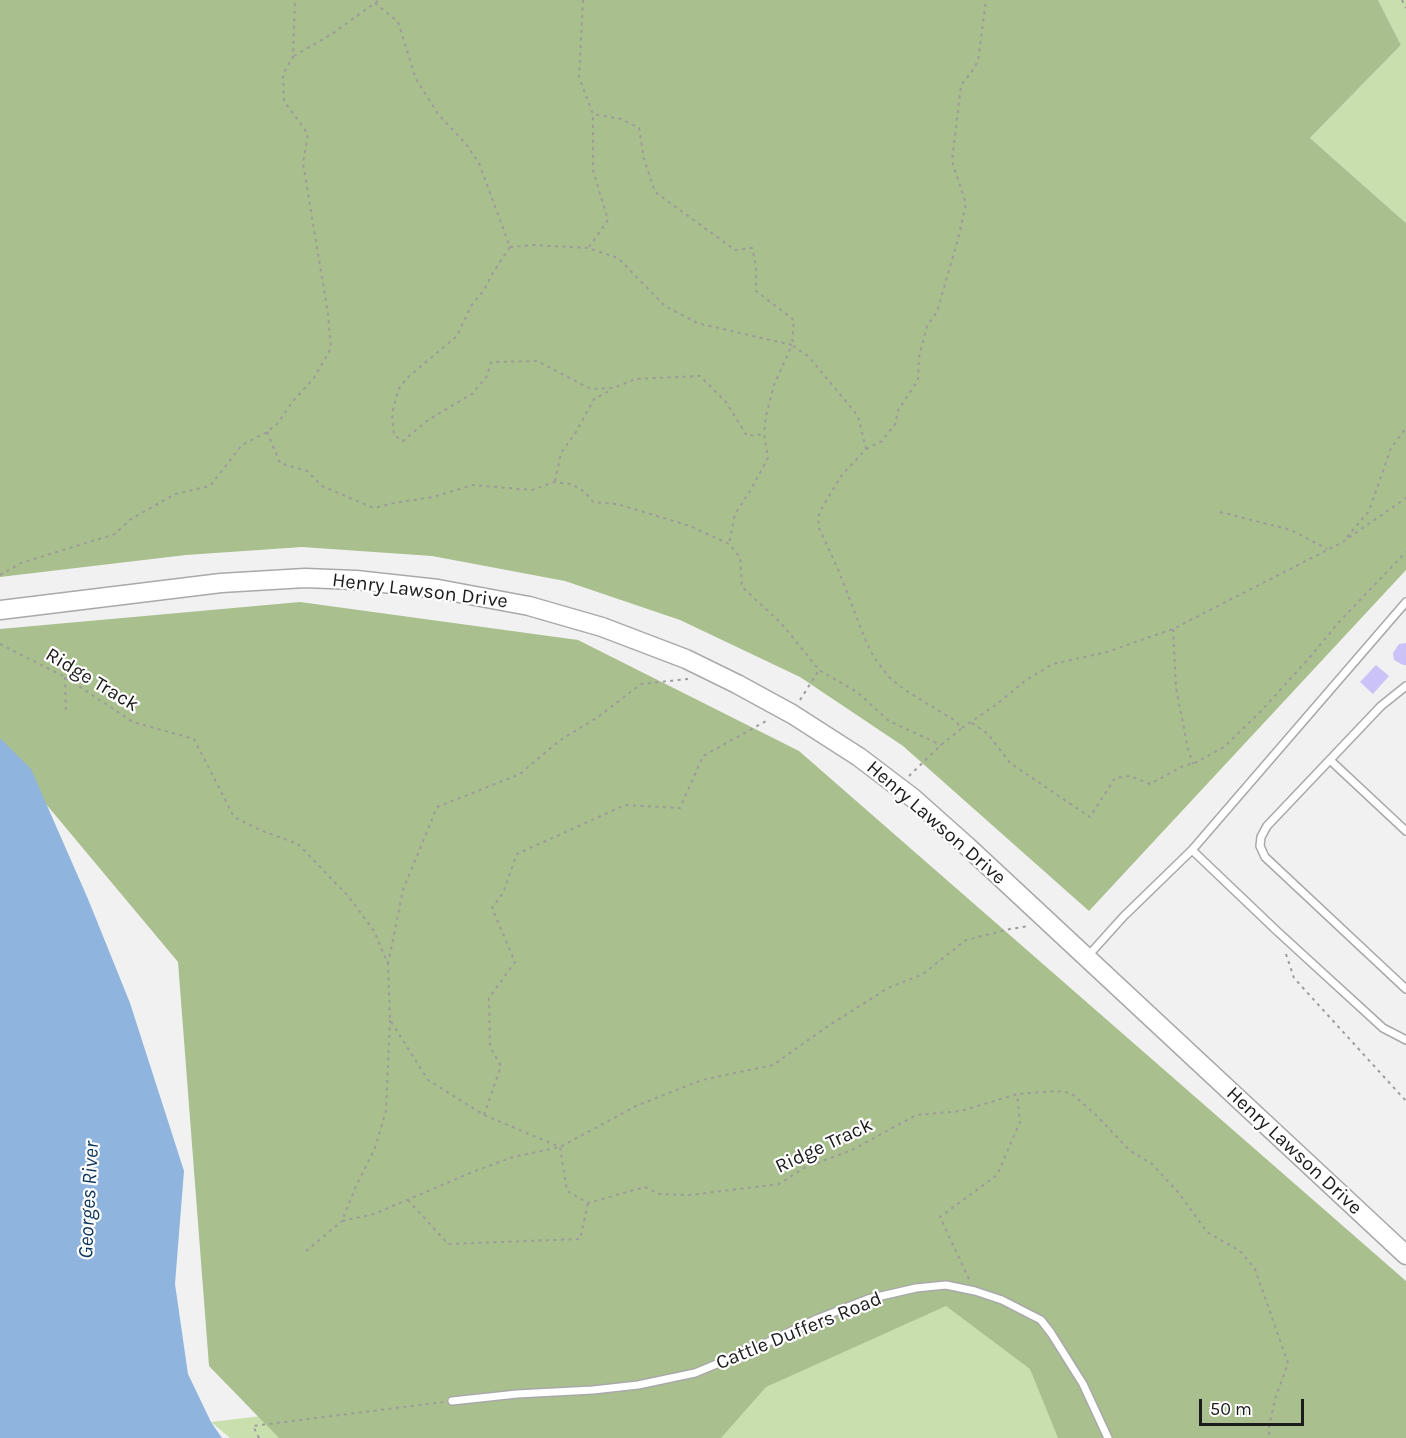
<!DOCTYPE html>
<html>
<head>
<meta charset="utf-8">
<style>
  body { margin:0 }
  #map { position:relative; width:1406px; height:1438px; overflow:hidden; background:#f1f1f2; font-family:Karla,sans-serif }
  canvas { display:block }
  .scale { position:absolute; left:1199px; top:1399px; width:105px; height:27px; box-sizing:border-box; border:3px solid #1c1c1c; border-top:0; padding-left:8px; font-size:18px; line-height:21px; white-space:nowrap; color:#1c1c1c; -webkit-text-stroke:4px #fff; paint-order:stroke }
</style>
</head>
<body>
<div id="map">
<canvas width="1406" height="1438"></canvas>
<div class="scale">50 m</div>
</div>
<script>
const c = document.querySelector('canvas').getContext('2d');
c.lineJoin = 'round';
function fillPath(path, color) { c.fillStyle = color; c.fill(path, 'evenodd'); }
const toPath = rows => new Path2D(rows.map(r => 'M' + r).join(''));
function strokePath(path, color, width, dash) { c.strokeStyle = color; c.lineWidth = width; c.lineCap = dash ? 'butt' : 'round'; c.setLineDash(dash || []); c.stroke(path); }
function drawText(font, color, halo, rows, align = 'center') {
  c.font = font + ' Karla,sans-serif'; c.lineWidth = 4.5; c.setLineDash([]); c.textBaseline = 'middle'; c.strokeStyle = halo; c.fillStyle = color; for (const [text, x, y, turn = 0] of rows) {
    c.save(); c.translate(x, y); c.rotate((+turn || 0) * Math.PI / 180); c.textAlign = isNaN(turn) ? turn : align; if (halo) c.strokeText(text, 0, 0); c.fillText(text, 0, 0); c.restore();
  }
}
const green = toPath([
  [1378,0,1406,0,1406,223,1310,138,1401,45],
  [969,1249,1141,1438,230,1438,211,1422,697,1364]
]);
const forest = toPath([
  [0,0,1378,0,1401,45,1310,138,1406,223,1406,570,1089,911,903,746,800,677,680,620,565,581,432,556,302,547,186,555,0,577],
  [300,602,578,640,799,751,1406,1281,1406,1438,1058,1438,1030,1369,946,1306,766,1387,721,1438,279,1438,209,1366,178,962,0,749,0,629]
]);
const water = toPath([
  [0,738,31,769,88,899,130,1003,184,1171,175,1284,188,1374,211,1422,222,1438,0,1438]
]);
const building = toPath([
  [1406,643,1406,665,1403,665,1394,660,1393,653,1399,644],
  [1376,665,1389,676,1373,694,1360,682]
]);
const path = toPath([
  [583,0,579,77,593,114,621,119,639,128,644,159,655,192,735,250,752,248,756,266,756,291,794,320,792,345,809,357,858,416,866,449,841,476,823,506,818,517,819,528,838,569,867,644,875,659,890,678,905,690,954,720,962,728,997,704,1026,680,1053,664,1107,652,1173,629,1341,543,1406,498],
  [1402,0,1406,8],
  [375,3,398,22,416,79,438,114,466,144,479,163,510,247,494,271,484,290,471,306,457,336,407,378,398,390,392,414,394,435,403,441,428,420,472,394,487,376,491,362,537,361,591,389,613,388,636,379,700,376,726,402,747,436,764,434,768,458,750,491,735,514,729,544],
  [294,56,332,34,379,0],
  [510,247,534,245,588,248,618,258,665,306,697,323,792,345,774,385,766,416,764,434],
  [589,247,608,220,593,170,593,114],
  [267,432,280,463,307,471,322,486,374,508,394,503,433,497,473,485,532,490,554,482,571,484,585,492,593,502,617,504,690,526,729,544,740,557,742,587,781,623,819,670,857,692,889,721,941,745],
  [866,449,882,441,896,423,897,412,918,380,919,357,927,326,937,312,958,239,966,204,952,161,961,85,971,73,978,61,986,0],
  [555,481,561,453,576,432,594,399,611,390],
  [1220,512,1291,530,1327,549],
  [1347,537,1369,511,1391,448,1406,428],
  [0,575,21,563,115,534,131,519,175,494,210,486,242,445,267,432,277,424,293,401,314,378,331,348,328,314,303,163,308,134,284,101,283,74,293,57,295,0],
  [1173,629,1176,688,1188,749,1193,764],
  [0,644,65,677,133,722,194,739,234,817,260,830,298,844,349,897,374,931,388,964,390,1020,428,1080,484,1115,560,1147,567,1191,588,1203,645,1187,659,1194,690,1195,779,1184,804,1168,852,1150,916,1115,961,1111,1017,1094,1056,1091,1071,1093,1097,1116,1129,1150,1152,1164,1178,1192,1207,1232,1240,1251,1255,1269,1288,1363,1275,1399,1268,1432,1273,1438],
  [65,677,66,714],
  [800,700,819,670],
  [972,723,988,734,1010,763,1090,817,1115,778,1130,776,1150,784,1185,765,1193,764,1224,747,1261,711,1311,656,1338,623,1406,552],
  [909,776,941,745,962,728],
  [1286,954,1294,978,1406,1101],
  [388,964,403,890,437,807,520,774,559,741,598,717,641,684,688,679],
  [390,1020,386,1111,375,1148,356,1186,342,1221,374,1214,475,1171,513,1157,560,1147,636,1106,702,1080,773,1065,828,1026,888,988,923,974,966,940,1010,929,1029,926],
  [484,1115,501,1066,490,1047,489,998,515,962,492,908,503,893,517,854,625,805,680,808,703,756,768,720],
  [408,1200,448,1244,580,1239,588,1203],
  [306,1251,342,1221],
  [969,1279,940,1217,997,1175,1020,1122,1017,1094],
  [259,1438,253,1426,443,1402]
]);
const service = toPath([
  [1406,686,1381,706,1267,826,1261,837,1260,846,1265,857,1406,989],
  [1330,760,1406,831],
  [1192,850,1278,932,1383,1028,1406,1040],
  [1087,957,1124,916,1192,850,1406,602],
  [452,1401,517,1394,593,1390,638,1385,695,1373,760,1346,817,1319,868,1299,916,1288,946,1285,975,1291,1002,1300,1041,1320,1051,1333,1083,1384,1108,1438]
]);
const secondary = toPath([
  [0,610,221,583,305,578,356,580,438,589,529,606,602,627,686,659,737,684,792,714,859,757,913,798,968,847,1406,1255]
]);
const streetNames = [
  ["Henry Lawson Drive",420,591,7],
  ["Ridge Track",92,680,31],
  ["Henry Lawson Drive",936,823,41],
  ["Ridge Track",824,1146,-25],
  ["Henry Lawson Drive",1294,1151,43],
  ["Cattle Duffers Road",799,1331,-22]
];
const waterNames = [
  ["Georges River",89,1200,-87]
];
fillPath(green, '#c9e0ae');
fillPath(forest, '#a9bf8d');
fillPath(water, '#8fb5de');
fillPath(building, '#cbc3f7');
strokePath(service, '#a9a9aa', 10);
strokePath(secondary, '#a9a9aa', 21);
strokePath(path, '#9c9c9c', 2, [3, 4.5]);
strokePath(service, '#fff', 7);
strokePath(secondary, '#fff', 18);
drawText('20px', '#1c1c1c', '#fff', streetNames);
drawText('italic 21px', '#0c355b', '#fff', waterNames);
</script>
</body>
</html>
